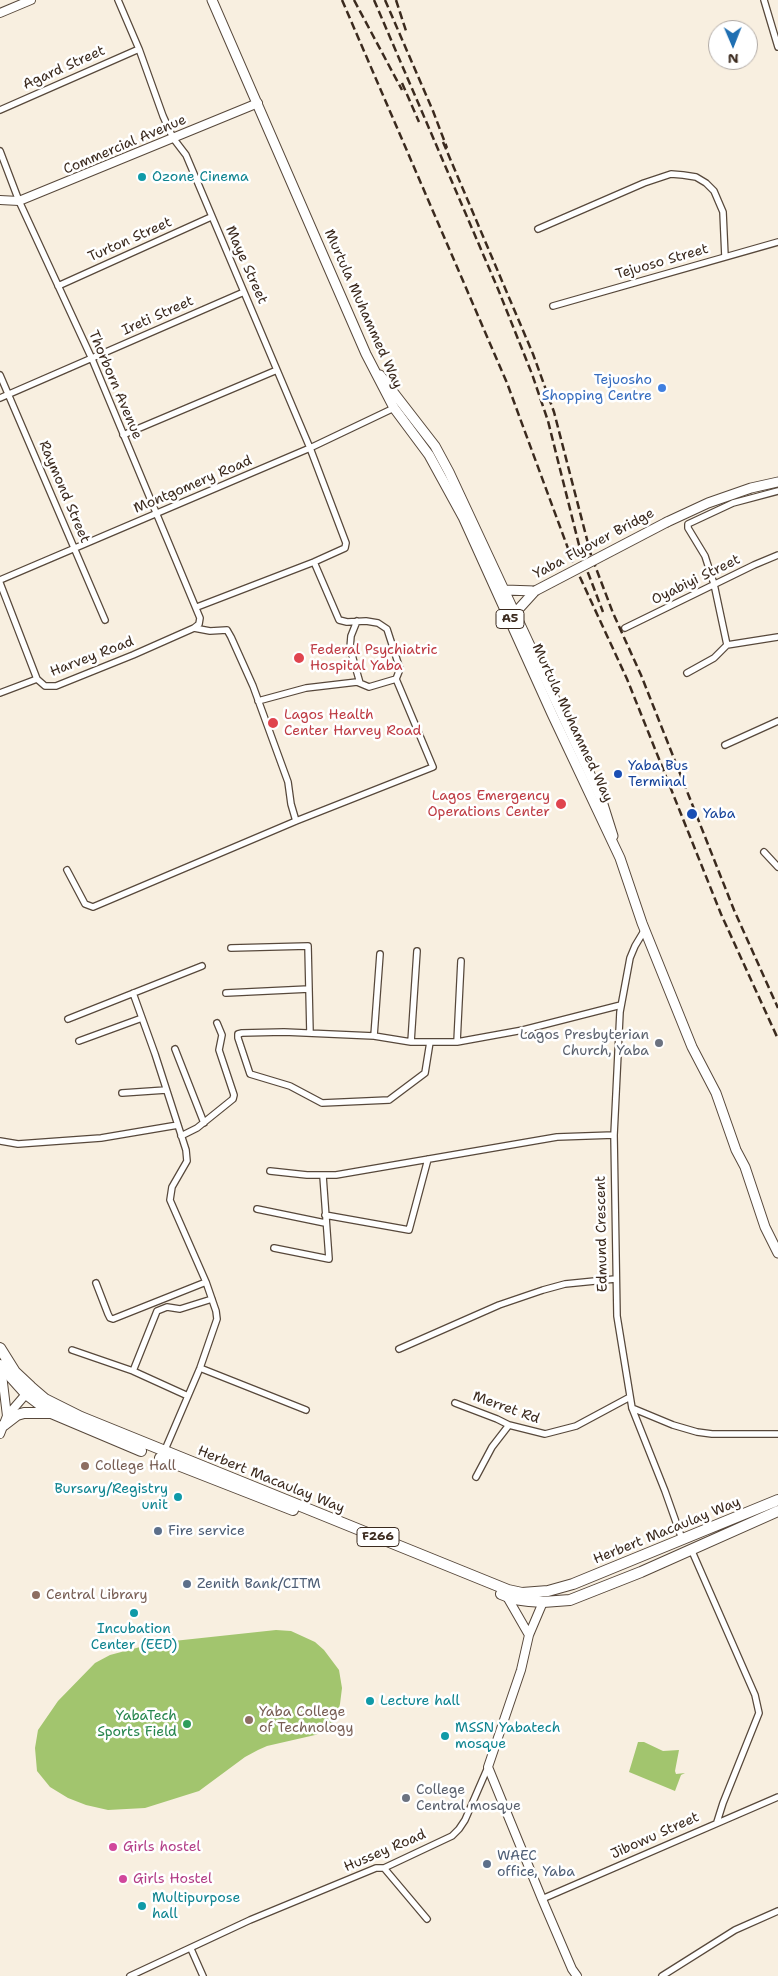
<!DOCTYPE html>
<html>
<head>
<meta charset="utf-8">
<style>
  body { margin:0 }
  #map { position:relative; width:778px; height:1976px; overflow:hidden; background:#f8efe0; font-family:"Shantell Sans",sans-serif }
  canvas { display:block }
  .north { position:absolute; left:708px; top:20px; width:50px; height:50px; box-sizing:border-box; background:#fff; border:1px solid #b1aaa5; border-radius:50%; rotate:179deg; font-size:14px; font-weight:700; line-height:20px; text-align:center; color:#3b2a1e }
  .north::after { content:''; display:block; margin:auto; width:18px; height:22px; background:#1f6fb2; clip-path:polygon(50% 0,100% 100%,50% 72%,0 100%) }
</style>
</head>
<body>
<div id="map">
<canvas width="778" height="1976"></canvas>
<div class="north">N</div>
</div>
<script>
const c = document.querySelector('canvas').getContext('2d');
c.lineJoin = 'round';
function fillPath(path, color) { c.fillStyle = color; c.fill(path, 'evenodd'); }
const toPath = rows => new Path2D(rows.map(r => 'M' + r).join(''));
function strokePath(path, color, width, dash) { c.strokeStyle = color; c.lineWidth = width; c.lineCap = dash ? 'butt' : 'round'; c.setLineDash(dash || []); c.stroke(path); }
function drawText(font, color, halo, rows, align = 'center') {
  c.font = font + ' "Shantell Sans",sans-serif'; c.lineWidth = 5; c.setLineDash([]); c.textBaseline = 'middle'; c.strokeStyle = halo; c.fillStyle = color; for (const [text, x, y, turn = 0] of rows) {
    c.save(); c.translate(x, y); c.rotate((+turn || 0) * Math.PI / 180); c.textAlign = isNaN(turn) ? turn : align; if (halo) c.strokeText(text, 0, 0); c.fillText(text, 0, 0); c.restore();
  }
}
const green = toPath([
  [276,1630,291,1631,315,1642,324,1650,339,1670,342,1688,340,1704,336,1719,328,1729,315,1735,267,1746,258,1750,245,1757,199,1791,145,1808,108,1810,86,1805,68,1798,50,1787,37,1771,35,1748,38,1730,58,1701,95,1663,110,1655,155,1643],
  [638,1742,644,1742,663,1751,679,1750,675,1771,676,1774,685,1773,681,1775,675,1791,629,1772]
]);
const minor = toPath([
  [118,0,139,49,163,116,173,138,186,155,310,448,346,543,345,548,314,562,197,607],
  [764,0,778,47],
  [0,110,139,49],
  [0,151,19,201,92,359,200,618,199,624,194,628,133,655,56,686,45,686,37,679,0,693],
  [538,229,644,183,671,174,683,175,696,177,706,183,714,191,723,212,725,257],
  [58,286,211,217],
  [553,306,778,242],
  [0,375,105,620],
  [0,398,244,292],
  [123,435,277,370],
  [0,580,310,448,394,408],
  [0,583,37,679],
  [357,621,351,636,350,648,360,683],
  [194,628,210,631,227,630,231,637,253,686,288,782,291,804,296,821],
  [625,628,754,565,778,555],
  [727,645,714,584,705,556,688,528,688,524,733,503,778,491],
  [727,645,778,637],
  [687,673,714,658,727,645],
  [258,701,306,688,357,682,369,687,396,679],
  [725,745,778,721],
  [764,852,778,867],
  [67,870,85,904,93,907,296,821,433,767,399,686,396,679,400,669,387,629,378,623,366,621,347,622,339,620,314,562],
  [644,929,644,931,635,946,630,958,620,1012,614,1135,617,1316,632,1408,665,1491,682,1539],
  [231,948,308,946,310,1033],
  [133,993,155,1054,186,1150,187,1161,172,1187,170,1200,206,1282,216,1311,217,1319,200,1368,164,1452],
  [226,993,309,989],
  [68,1019,202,966],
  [374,1036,380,954],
  [79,1041,142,1018],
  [411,1042,417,951],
  [430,1042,425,1073,389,1100,322,1103,290,1086,250,1074,238,1038,238,1034,242,1033,284,1032,374,1036,411,1042,457,1042,523,1030,621,1005],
  [457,1042,461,961],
  [175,1049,204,1123],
  [122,1093,166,1090],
  [181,1136,197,1128,233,1099,234,1095,219,1050,222,1035,217,1023],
  [0,1141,18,1144,101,1138,178,1125],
  [270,1171,307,1175,336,1175,557,1137,614,1135],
  [257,1209,325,1223],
  [325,1215,409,1230,428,1159],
  [274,1248,329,1259,323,1176],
  [96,1283,108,1314,110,1318,113,1319,206,1282],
  [399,1349,499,1305,543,1290,565,1284,615,1279],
  [72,1350,133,1371,188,1396],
  [200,1368,306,1410],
  [133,1371,157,1311,167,1307,180,1309,212,1299],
  [455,1403,497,1419,509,1425,545,1434,576,1426,630,1397],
  [632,1408,673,1425,697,1432,712,1434,778,1434],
  [476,1477,492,1447,509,1425],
  [691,1549,755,1695,759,1713,723,1803,717,1822],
  [384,1868,427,1919],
  [542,1899,778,1797],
  [191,1949,203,1976],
  [130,1976,250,1920,376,1868,384,1868,452,1836,459,1829,465,1820,488,1767],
  [662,1976,735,1930,778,1911]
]);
const tertiary = toPath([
  [0,13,31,0],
  [0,200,19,201,258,103],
  [1,1366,7,1416],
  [0,1434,7,1416,26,1394],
  [506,1595,529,1635],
  [543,1602,529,1635,521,1670,488,1767,542,1899,572,1969,577,1976]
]);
const secondary = toPath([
  [380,375,435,446,449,472,601,798,613,836],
  [667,522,708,503,751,488,778,482],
  [505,590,535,591],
  [515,613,535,591]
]);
const primary = toPath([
  [212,0,366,354,394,408,429,455,463,517,552,714,620,858,642,923,692,1047,716,1093,736,1150,745,1167,765,1227,778,1253]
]);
const trunk = toPath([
  [0,1348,15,1372,31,1387,45,1399,81,1417,508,1590,522,1593,548,1591,573,1584,778,1500],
  [0,1365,26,1394,51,1413,141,1451],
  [4,1425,17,1415,24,1413,49,1413],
  [160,1458,293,1510],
  [501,1594,514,1599,529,1601,543,1602,570,1600,641,1572,778,1511]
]);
const rail = toPath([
  [342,0,507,383,573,562,627,679,721,914,778,1039],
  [354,0,402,90],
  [374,0,498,289,532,374,548,421,582,557,603,612],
  [385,0,433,111,447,148],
  [396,0,407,34],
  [402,83,419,122],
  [443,142,533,354,554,412,591,555,613,613,641,675,734,910,778,1008]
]);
const secondaryBridge = toPath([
  [535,591,667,522]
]);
const markers = [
  [142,177,5,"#0f9aa8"],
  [662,388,5,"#3f7fe0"],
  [299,658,6,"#e0444e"],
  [273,723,6,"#e0444e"],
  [618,774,5,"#1a4fb4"],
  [561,804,6,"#e0444e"],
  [692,814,6,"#1a4fb4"],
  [659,1043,5,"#6b7280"],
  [85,1466,5,"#8d6e63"],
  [178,1497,5,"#0f9aa8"],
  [158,1531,5,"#5c6f8a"],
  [187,1584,5,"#5c6f8a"],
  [36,1595,5,"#8d6e63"],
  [134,1613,5,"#0f9aa8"],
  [370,1701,5,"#0f9aa8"],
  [249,1720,5,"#8d6e63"],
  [187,1724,5,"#2e9e5b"],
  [445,1736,5,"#0f9aa8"],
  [406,1798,5,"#6b7280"],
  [113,1847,5,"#d1479c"],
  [487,1864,5,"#5c6f8a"],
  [123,1879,5,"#d1479c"],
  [142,1906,5,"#0f9aa8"]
];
const shields = [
  [510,619,28],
  [378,1537,42]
];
const shieldNames = [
  ["A5",510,619],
  ["F266",378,1537]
];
const streetNames = [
  ["Agard Street",64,68,-24],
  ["Commercial Avenue",125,145,-23],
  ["Turton Street",130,240,-24],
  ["Tejuoso Street",662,262,-16],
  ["Maye Street",246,265,66],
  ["Murtula Muhammed Way",363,309,66],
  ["Ireti Street",158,316,-24],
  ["Thorborn Avenue",115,385,67],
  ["Montgomery Road",193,485,-23],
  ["Raymond Street",64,492,67],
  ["Yaba Flyover Bridge",594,544,-28],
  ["Oyabiyi Street",696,580,-26],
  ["Harvey Road",92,657,-21],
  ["Murtula Muhammed Way",572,723,65],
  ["Edmund Crescent",602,1234,-91],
  ["Merret Rd",506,1408,20],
  ["Herbert Macaulay Way",271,1480,22],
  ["Herbert Macaulay Way",667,1531,-22],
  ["Jibowu Street",655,1836,-24],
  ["Hussey Road",385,1851,-23]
];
const cultureNames = [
  ["Ozone Cinema",152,177],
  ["Bursary/Registry",168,1489,"right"],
  ["unit",168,1505,"right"],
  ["Incubation",134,1629,"center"],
  ["Center (EED)",134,1645,"center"],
  ["Lecture hall",380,1701],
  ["MSSN Yabatech",455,1728],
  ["mosque",455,1744],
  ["Multipurpose",152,1898],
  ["hall",152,1914]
];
const shopNames = [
  ["Tejuosho",652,380],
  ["Shopping Centre",652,396]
];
const healthNames = [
  ["Federal Psychiatric",310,650],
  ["Hospital Yaba",310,666],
  ["Lagos Health",284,715],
  ["Center Harvey Road",284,731],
  ["Lagos Emergency",550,796,"right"],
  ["Operations Center",550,812,"right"]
];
const transitNames = [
  ["Yaba Bus",628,766],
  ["Terminal",628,782],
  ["Yaba",703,814]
];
const worshipNames = [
  ["Lagos Presbyterian",649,1035],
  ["Church, Yaba",649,1051],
  ["College",416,1790,"left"],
  ["Central mosque",416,1806,"left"]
];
const educationNames = [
  ["College Hall",95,1466],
  ["Central Library",46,1595],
  ["Yaba College",259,1712],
  ["of Technology",259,1728]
];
const serviceNames = [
  ["Fire service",168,1531],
  ["Zenith Bank/CITM",197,1584],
  ["WAEC",497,1856],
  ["office, Yaba",497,1872]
];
const leisureNames = [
  ["YabaTech",177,1716],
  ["Sports Field",177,1732]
];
const hotelNames = [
  ["Girls hostel",123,1847],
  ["Girls Hostel",133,1879]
];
fillPath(green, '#a2c56e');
strokePath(minor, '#57483b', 8);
strokePath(tertiary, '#57483b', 10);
strokePath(secondary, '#57483b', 11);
strokePath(primary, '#57483b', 11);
strokePath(trunk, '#57483b', 12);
strokePath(minor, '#fff', 5.5);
strokePath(tertiary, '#fff', 8);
strokePath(secondary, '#fff', 9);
strokePath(primary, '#fff', 9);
strokePath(trunk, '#fff', 10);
strokePath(rail, '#3b2a1e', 2.5, [8, 4]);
strokePath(secondaryBridge, '#57483b', 11, []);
strokePath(secondaryBridge, '#fff', 9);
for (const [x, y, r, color] of markers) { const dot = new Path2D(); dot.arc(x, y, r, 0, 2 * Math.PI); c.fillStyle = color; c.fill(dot); strokePath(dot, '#fff', 2); }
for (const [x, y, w] of shields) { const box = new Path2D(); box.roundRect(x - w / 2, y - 9.5, w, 19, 4); c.fillStyle = '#fff'; c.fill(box); strokePath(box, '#3b2a1e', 1); }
drawText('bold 12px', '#3b2a1e', null, shieldNames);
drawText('14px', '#3b2a1e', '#fff', streetNames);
drawText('14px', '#0d838f', '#fff', cultureNames, 'left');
drawText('14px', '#366cbe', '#fff', shopNames, 'right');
drawText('14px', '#be3a42', '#fff', healthNames, 'left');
drawText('14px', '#164399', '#fff', transitNames, 'left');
drawText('14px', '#5b616d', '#fff', worshipNames, 'right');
drawText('14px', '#785e54', '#fff', educationNames, 'left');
drawText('14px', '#4e5e75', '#fff', serviceNames, 'left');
drawText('14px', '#27864d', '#fff', leisureNames, 'right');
drawText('14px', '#b23c85', '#fff', hotelNames, 'left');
</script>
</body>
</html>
